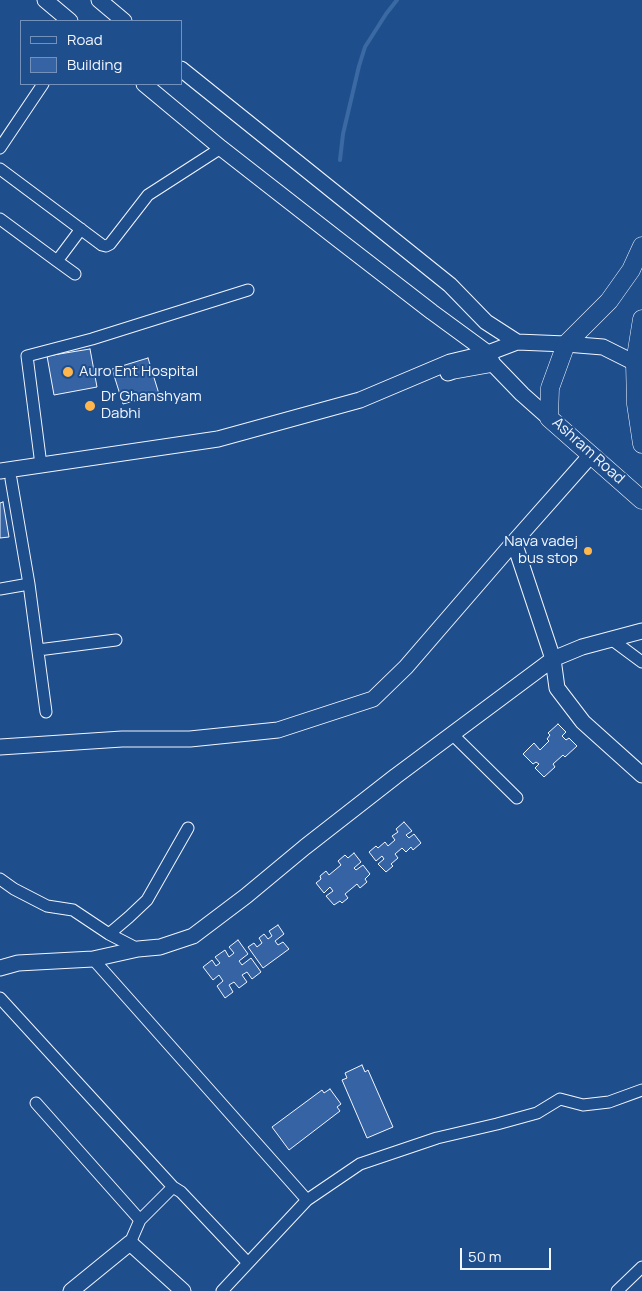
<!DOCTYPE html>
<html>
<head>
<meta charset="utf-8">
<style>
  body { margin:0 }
  #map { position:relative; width:642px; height:1291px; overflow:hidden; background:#1f4e8c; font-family:Manrope,sans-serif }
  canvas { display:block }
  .legend { position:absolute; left:20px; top:20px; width:162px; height:65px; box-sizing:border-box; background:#1f4e8c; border:1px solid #7391ba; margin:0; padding:6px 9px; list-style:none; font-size:15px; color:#f2f6ff }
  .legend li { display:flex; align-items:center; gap:10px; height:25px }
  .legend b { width:25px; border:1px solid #7391ba }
  .scale { position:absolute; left:460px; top:1248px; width:91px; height:22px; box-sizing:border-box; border:2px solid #f2f6ff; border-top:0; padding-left:6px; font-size:15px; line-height:18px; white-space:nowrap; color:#f2f6ff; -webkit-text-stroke:4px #1f4e8c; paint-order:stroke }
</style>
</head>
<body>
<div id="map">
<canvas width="642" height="1291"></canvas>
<ul class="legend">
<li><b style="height:6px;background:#1f4e8c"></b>Road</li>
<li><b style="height:14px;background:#3563a3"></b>Building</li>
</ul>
<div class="scale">50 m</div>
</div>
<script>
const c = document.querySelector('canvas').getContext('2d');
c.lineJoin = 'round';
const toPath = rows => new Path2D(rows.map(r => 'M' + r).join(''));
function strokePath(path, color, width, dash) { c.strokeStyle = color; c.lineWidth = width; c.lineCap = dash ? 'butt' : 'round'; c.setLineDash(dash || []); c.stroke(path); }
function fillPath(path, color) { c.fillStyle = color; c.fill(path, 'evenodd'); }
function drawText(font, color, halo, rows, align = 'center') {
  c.font = font + ' Manrope,sans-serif'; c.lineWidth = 4; c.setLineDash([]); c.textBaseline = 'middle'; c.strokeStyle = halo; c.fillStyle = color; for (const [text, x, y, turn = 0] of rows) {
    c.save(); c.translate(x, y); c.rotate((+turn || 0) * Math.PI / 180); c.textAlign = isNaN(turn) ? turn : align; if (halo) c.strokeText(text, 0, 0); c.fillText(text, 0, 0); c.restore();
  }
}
const stream = toPath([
  [340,160,343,134,359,66,365,47,386,14,397,0]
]);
const building = toPath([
  [90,349,97,387,54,395,47,356,90,349],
  [148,358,159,394,123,404,112,369,148,358],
  [3,502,9,537,0,538,0,503,3,502],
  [558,724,566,732,562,736,566,740,569,738,577,746,565,757,563,755,553,764,555,767,544,777,535,768,539,764,536,762,533,764,523,754,534,743,540,750,549,741,547,739,550,735,548,733,558,724],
  [404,822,412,831,406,835,409,838,414,834,421,843,413,850,411,847,406,852,402,848,395,854,398,858,391,864,393,866,386,872,378,864,384,859,382,856,376,861,369,852,376,846,378,848,385,842,388,846,395,840,392,836,398,832,396,829,404,822],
  [354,853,361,862,354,868,356,870,363,865,370,874,365,879,367,882,360,888,357,884,345,894,348,898,342,903,340,901,334,905,326,896,333,891,330,887,324,893,316,883,321,879,320,876,326,871,329,875,341,865,338,861,345,855,348,858,354,853],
  [278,925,284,934,275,941,278,945,283,942,289,949,263,968,248,947,254,943,257,947,262,943,259,938,264,934,268,939,272,936,269,931,278,925],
  [238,940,248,954,239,961,242,965,251,958,261,972,252,979,247,972,242,975,247,982,239,988,234,982,229,985,233,992,225,998,217,986,223,981,219,975,213,980,203,967,212,960,216,966,220,963,215,957,225,950,229,957,234,953,229,947,238,940],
  [362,1065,365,1072,368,1070,393,1127,367,1138,342,1080,347,1078,345,1073,362,1065],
  [330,1089,341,1104,337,1107,340,1111,289,1150,272,1127,322,1090,324,1093,330,1089]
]);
const street = toPath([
  [0,148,43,84],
  [0,169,102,245,106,246,110,244,148,195,221,148],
  [0,219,57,261,81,229],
  [57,261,75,274],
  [41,465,27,356,92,339,248,290],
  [11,479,29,584,46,712],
  [0,589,29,584],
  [611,639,642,662],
  [38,650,116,640],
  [452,734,517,798],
  [0,879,14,889,47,906,73,910,109,934,138,949],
  [109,934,129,917,147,900,188,828],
  [93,959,307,1200],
  [0,998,173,1187,181,1192,248,1263],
  [36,1103,140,1220],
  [130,1243,140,1220,173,1187],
  [222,1291,307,1200,360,1164,437,1138,497,1124,537,1113,560,1099,583,1105,609,1102,642,1090],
  [617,1291,642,1267]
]);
const secondary = toPath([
  [45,0,70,21],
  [99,0,124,21],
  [181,69,450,285,486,322,517,342],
  [144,84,221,148,335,237,432,312,488,353,493,364,522,394,549,418],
  [448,373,454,371,493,364],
  [0,471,218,439,360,400,450,362,488,353,517,342,566,344,603,347,635,363,642,369],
  [514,542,553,659,557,688,583,722,642,775],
  [0,747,122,739,190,739,278,730,373,699,406,667,514,542,591,455],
  [0,968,18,963,93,959,138,949,160,947,193,936,246,896,305,847,396,776,553,659,582,647,642,631],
  [71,1291,130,1243,183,1291]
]);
const primary = toPath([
  [642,246,631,270,609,301,566,344,550,388,549,418,642,500],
  [642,319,635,363,636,404,642,444]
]);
const markers = [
  [68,372,6,"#ffb74d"],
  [90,406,6,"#ffb74d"],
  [588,551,5,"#ffb74d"]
];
const poiNames = [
  ["Auro Ent Hospital",79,372],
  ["Dr Ghanshyam",101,397],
  ["Dabhi",101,414],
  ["Nava vadej",578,542,"right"],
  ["bus stop",578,559,"right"]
];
const streetNames = [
  ["Ashram Road",588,451,42]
];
strokePath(stream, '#3b69a3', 4);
fillPath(building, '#3563a3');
strokePath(building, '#f2f6ff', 1);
strokePath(street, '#f2f6ff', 13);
strokePath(secondary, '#f2f6ff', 17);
strokePath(primary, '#f2f6ff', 19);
strokePath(street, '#1f4e8c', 11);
strokePath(secondary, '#1f4e8c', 15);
strokePath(primary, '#1f4e8c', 18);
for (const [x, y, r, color] of markers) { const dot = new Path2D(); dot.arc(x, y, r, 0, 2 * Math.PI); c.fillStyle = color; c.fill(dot); strokePath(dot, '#1f4e8c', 2); }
drawText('15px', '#f2f6ff', '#1f4e8c', poiNames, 'left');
drawText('15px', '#f2f6ff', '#1f4e8c', streetNames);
</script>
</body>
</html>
